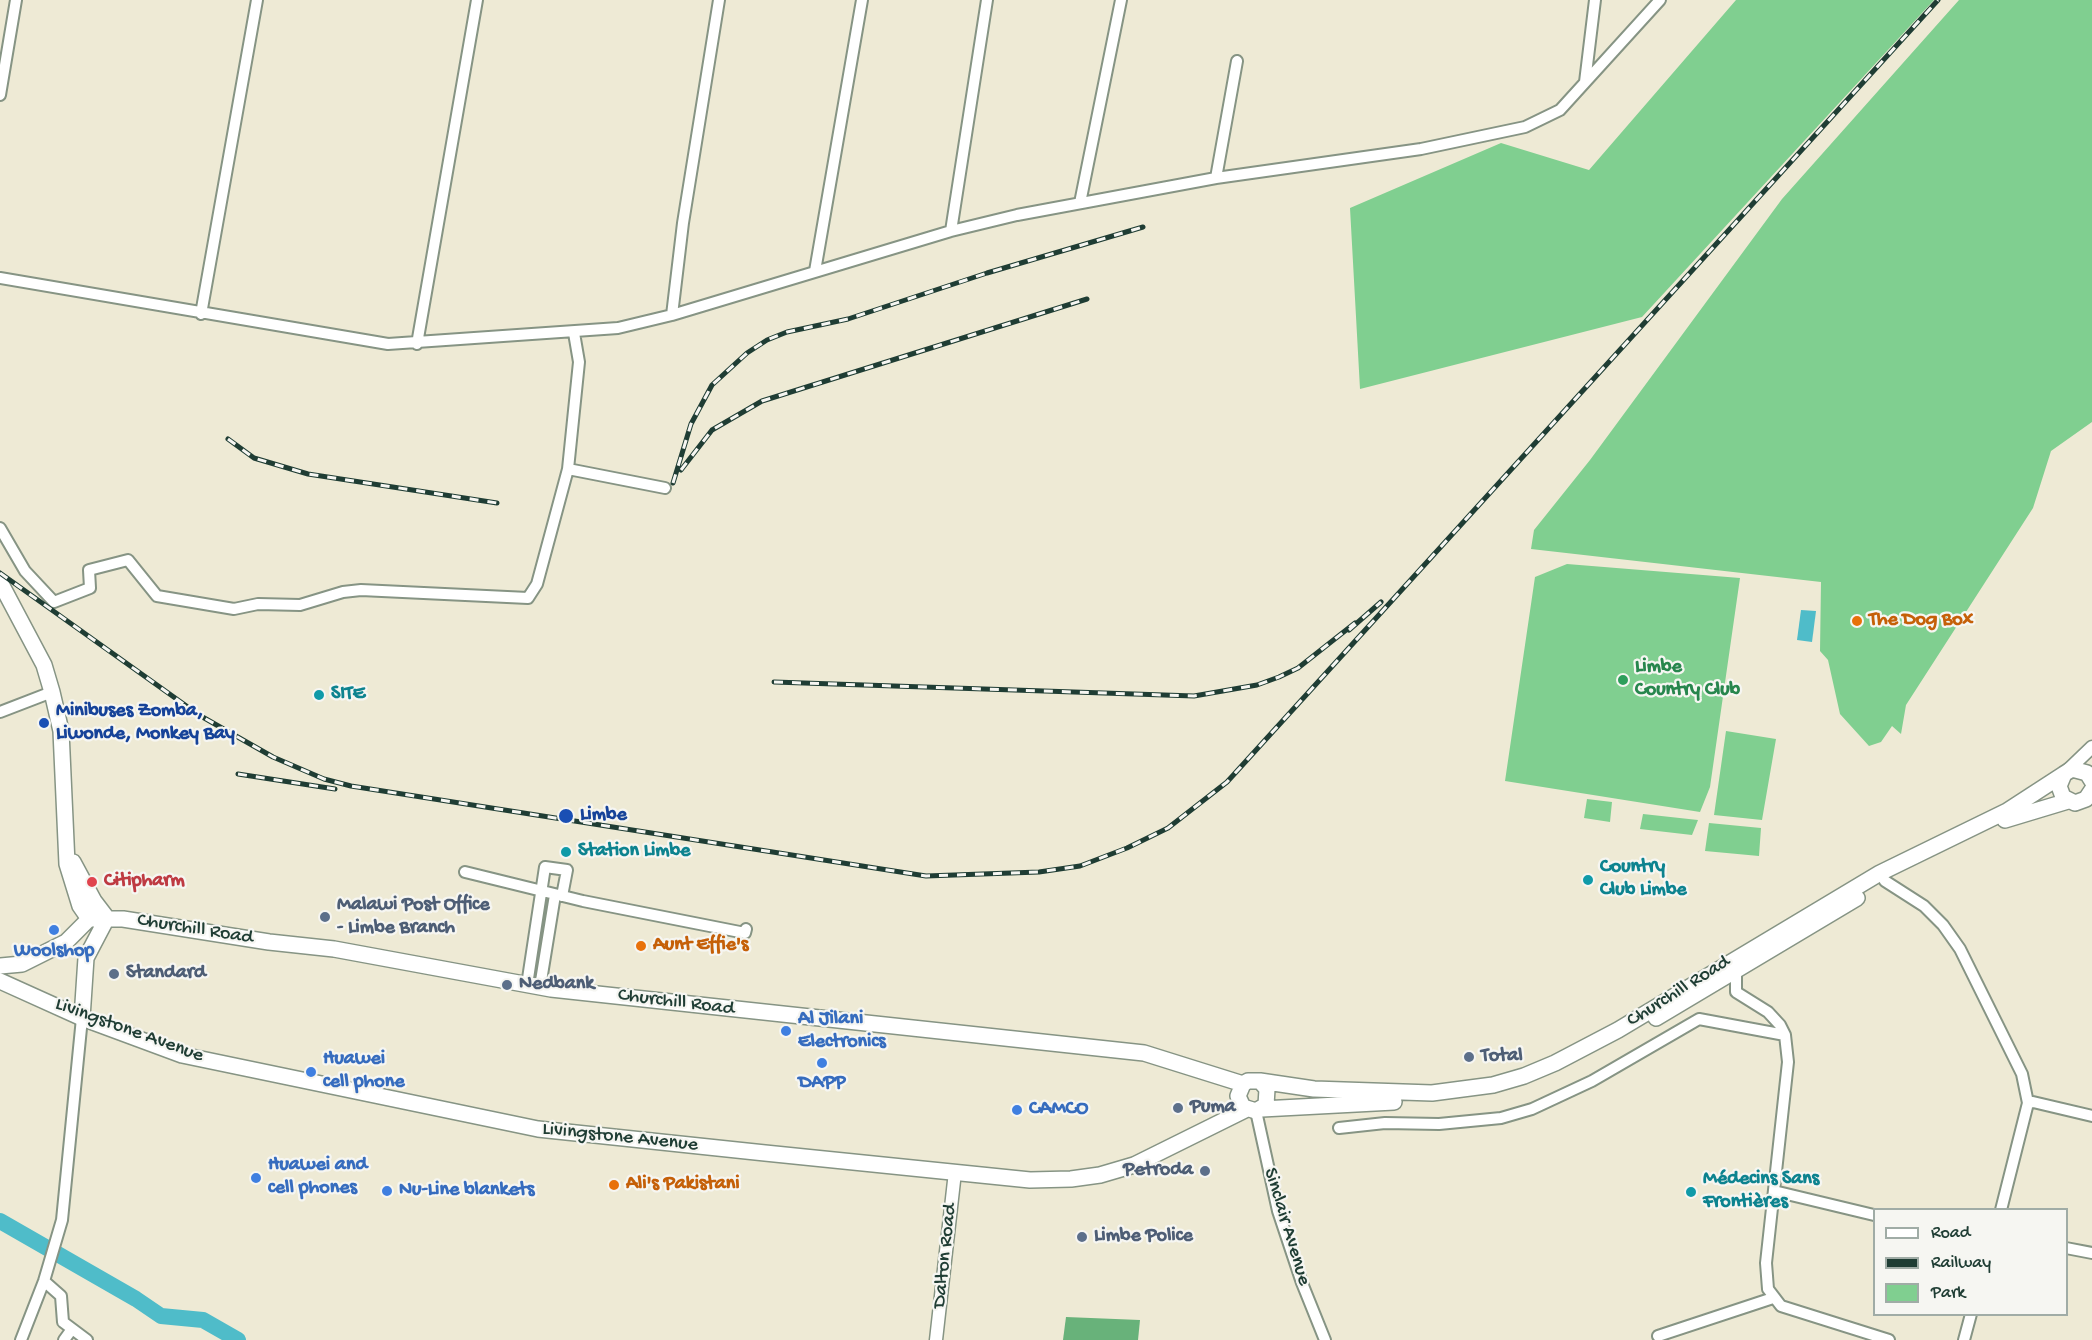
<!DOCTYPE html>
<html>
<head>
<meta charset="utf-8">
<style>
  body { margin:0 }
  #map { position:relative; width:2092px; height:1340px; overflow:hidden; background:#eeead5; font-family:"Gochi Hand",sans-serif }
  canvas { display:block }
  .legend { position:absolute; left:1873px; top:1208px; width:195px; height:108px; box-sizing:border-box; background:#f6f6f2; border:2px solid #a0aca6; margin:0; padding:8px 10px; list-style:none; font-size:18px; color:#1f3d34 }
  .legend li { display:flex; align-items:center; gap:12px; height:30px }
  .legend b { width:30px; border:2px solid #a0aca6 }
</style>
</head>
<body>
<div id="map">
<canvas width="2092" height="1340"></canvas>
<ul class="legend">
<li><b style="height:8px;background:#fff"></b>Road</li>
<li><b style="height:8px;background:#1f3d34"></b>Railway</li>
<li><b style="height:16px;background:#80cf90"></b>Park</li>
</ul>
</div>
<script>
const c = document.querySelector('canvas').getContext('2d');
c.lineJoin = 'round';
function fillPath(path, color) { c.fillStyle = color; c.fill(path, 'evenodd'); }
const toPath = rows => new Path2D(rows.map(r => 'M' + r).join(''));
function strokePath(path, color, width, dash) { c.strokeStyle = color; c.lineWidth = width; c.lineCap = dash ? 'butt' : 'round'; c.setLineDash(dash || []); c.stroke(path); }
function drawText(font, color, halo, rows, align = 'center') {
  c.font = font + ' "Gochi Hand",sans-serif'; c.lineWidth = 4.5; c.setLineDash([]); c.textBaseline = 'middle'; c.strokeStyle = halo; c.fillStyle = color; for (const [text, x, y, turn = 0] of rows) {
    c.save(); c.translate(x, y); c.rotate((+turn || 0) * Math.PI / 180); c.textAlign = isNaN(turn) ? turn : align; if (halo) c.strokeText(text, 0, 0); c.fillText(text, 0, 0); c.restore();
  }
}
const green = toPath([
  [1736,0,1934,0,1642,317,1360,389,1350,208,1501,143,1589,170],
  [1959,0,2092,0,2092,422,2051,451,2033,508,1906,705,1901,734,1892,726,1881,742,1869,746,1840,714,1828,660,1820,651,1821,582,1531,549,1534,530,1590,460,1782,199],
  [1567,564,1740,578,1710,787,1700,812,1505,781,1535,577],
  [1726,731,1776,739,1762,820,1714,815],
  [1587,799,1612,802,1610,822,1584,818],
  [1643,814,1698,820,1692,835,1640,829],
  [1709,823,1761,828,1759,856,1705,851]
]);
const forest = toPath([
  [1066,1317,1140,1320,1138,1340,1063,1340]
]);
const water = toPath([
  [1801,610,1816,611,1812,642,1797,640]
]);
const river = toPath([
  [0,1221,136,1299,161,1316,203,1320,238,1340]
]);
const minor = toPath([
  [1585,82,1595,0],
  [0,95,16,0],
  [1216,178,1237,61],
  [1080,203,1121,0],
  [951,231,987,0],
  [815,271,862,0],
  [0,278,388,344,618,328,672,315,951,231,1017,215,1216,178,1421,149,1525,127,1560,110,1660,0],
  [201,314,257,0],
  [672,315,683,223,719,0],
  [417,344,477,0],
  [568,469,665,488],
  [0,528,25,571,54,602,90,588,89,570,128,560,157,596,234,609,258,604,300,605,343,592,361,590,528,598,537,584,568,469,579,362,574,333],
  [0,712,52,692],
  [465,872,583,901,745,933,746,929],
  [1880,873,1885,881,1924,906,1943,925,1960,949,2022,1074,2028,1103,2001,1210],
  [1736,967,1736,992,1768,1012,1780,1025,1785,1035,1788,1062,1766,1263,1768,1289,1781,1306,1889,1340],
  [527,985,545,867,567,870,562,896],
  [540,987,555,895],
  [2028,1103,2033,1102,2092,1116],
  [1256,1111,1278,1211,1302,1283,1325,1340],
  [1339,1128,1385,1123,1439,1124,1501,1118,1532,1109,1592,1081,1699,1019,1785,1035],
  [1774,1191,1874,1215],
  [2066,1248,2092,1253],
  [44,1281,61,1296,63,1322,87,1340],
  [1658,1336,1773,1298],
  [21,1340,44,1281,62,1220,82,1018],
  [64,1340,72,1329],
  [1964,1340,1971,1314]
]);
const major = toPath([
  [2067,771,2092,747],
  [936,1340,955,1172]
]);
const highway = toPath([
  [0,582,44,665,52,692,61,731,67,864,80,906,89,919],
  [2092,781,2087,773,2072,769,2064,774,2059,786,2063,797,2075,803,2086,799,2092,790],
  [2005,820,2068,801],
  [73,862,94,901,107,918],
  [0,966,22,964,66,942,89,919,123,919,269,942,334,949,551,989,1144,1053,1243,1084,1248,1081,1260,1081,1267,1089,1266,1105,1256,1111,1243,1107,1238,1096,1243,1084],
  [0,981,82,1018,182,1055,538,1129,765,1153,1030,1180,1071,1179,1100,1175,1134,1165,1247,1109],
  [82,1018,86,958,107,918],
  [1656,1018,1857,898],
  [1260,1081,1314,1089,1432,1093,1493,1085,1524,1076,1555,1063,1618,1030,1880,873,2007,811,2064,774],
  [1262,1109,1394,1102]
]);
const rail = toPath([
  [228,439,254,458,308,474,497,503],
  [681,470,712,430,762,401,1087,299],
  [673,483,691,424,712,385,747,353,767,340,787,332,848,319,987,273,1143,227],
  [0,573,199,715,273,757,324,779,351,786,926,876,1039,872,1080,866,1127,848,1168,828,1227,782,1938,0],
  [1349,630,1381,602],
  [774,682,1194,696,1257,685,1279,677,1298,668,1355,623],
  [238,774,335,789]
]);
const markers = [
  [1857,621,6,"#e8710a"],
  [1623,680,6,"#2e9e5b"],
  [319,695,6,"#0f9aa8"],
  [44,723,6,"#1a4fb4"],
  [566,816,8,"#1a4fb4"],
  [566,852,6,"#0f9aa8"],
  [1588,880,6,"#0f9aa8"],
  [92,882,6,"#e0444e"],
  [325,917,6,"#5c6f8a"],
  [54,930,6,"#3f7fe0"],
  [641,946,6,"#e8710a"],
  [114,974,6,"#5c6f8a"],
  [507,985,6,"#5c6f8a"],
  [786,1031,6,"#3f7fe0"],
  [1469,1057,6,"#5c6f8a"],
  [822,1063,6,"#3f7fe0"],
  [311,1072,6,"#3f7fe0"],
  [1178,1108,6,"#5c6f8a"],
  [1017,1110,6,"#3f7fe0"],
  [1205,1171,6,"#5c6f8a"],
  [256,1178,6,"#3f7fe0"],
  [614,1185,6,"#e8710a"],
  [387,1191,6,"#3f7fe0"],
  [1691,1192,6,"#0f9aa8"],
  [1082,1237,6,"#5c6f8a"]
];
const foodNames = [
  ["The Dog Box",1869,621],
  ["Aunt Effie's",653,946],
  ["Ali's Pakistani",626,1185]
];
const leisureNames = [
  ["Limbe",1635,668],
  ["Country Club",1635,691]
];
const cultureNames = [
  ["SITE",331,695],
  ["Station Limbe",578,852],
  ["Country",1600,868],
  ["Club Limbe",1600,891],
  ["Médecins Sans",1703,1180],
  ["Frontières",1703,1203]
];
const transitNames = [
  ["Minibuses Zomba,",56,712],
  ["Liwonde, Monkey Bay",56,735],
  ["Limbe",580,816]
];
const healthNames = [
  ["Citipharm",104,882]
];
const serviceNames = [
  ["Malawi Post Office",337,906],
  ["- Limbe Branch",337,929],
  ["Standard",126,974],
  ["Nedbank",519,985],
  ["Total",1481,1057],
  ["Puma",1190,1108],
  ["Petroda",1193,1171,"right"],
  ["Limbe Police",1094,1237]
];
const streetNames = [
  ["Churchill Road",195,930,9],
  ["Churchill Road",1679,992,-32],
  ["Churchill Road",676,1003,7],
  ["Livingstone Avenue",129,1031,20],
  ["Livingstone Avenue",620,1138,6],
  ["Sinclair Avenue",1286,1227,73],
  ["Dalton Road",946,1256,-84]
];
const shopNames = [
  ["Woolshop",54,952,"center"],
  ["Al Jilani",798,1020],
  ["Electronics",798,1043],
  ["Huawei",323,1060],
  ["cell phone",323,1083],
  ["DAPP",822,1084,"center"],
  ["CAMCO",1029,1110],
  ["Huawei and",268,1166],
  ["cell phones",268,1189],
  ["Nu-Line blankets",399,1191]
];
fillPath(green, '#80cf90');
fillPath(forest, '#68b27a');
fillPath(water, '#4fbcc9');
strokePath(river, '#4fbcc9', 16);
strokePath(minor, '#869484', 14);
strokePath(major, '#869484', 15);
strokePath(highway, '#869484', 18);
strokePath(minor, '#fff', 10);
strokePath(major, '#fff', 12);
strokePath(highway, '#fff', 15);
strokePath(rail, '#1f3d34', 5);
strokePath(rail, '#f6f6f2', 3, [9]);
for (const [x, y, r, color] of markers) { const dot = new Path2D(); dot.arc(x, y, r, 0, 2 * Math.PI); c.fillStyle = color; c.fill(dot); strokePath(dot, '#f6f6f2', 2); }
drawText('bold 20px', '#c56008', '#f6f6f2', foodNames, 'left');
drawText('bold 20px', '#27864d', '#f6f6f2', leisureNames, 'left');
drawText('bold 20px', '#0d838f', '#f6f6f2', cultureNames, 'left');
drawText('bold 20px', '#164399', '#f6f6f2', transitNames, 'left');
drawText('bold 20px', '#be3a42', '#f6f6f2', healthNames, 'left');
drawText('bold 20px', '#4e5e75', '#f6f6f2', serviceNames, 'left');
drawText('20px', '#1f3d34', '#f6f6f2', streetNames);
drawText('bold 20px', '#366cbe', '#f6f6f2', shopNames, 'left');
</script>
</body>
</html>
